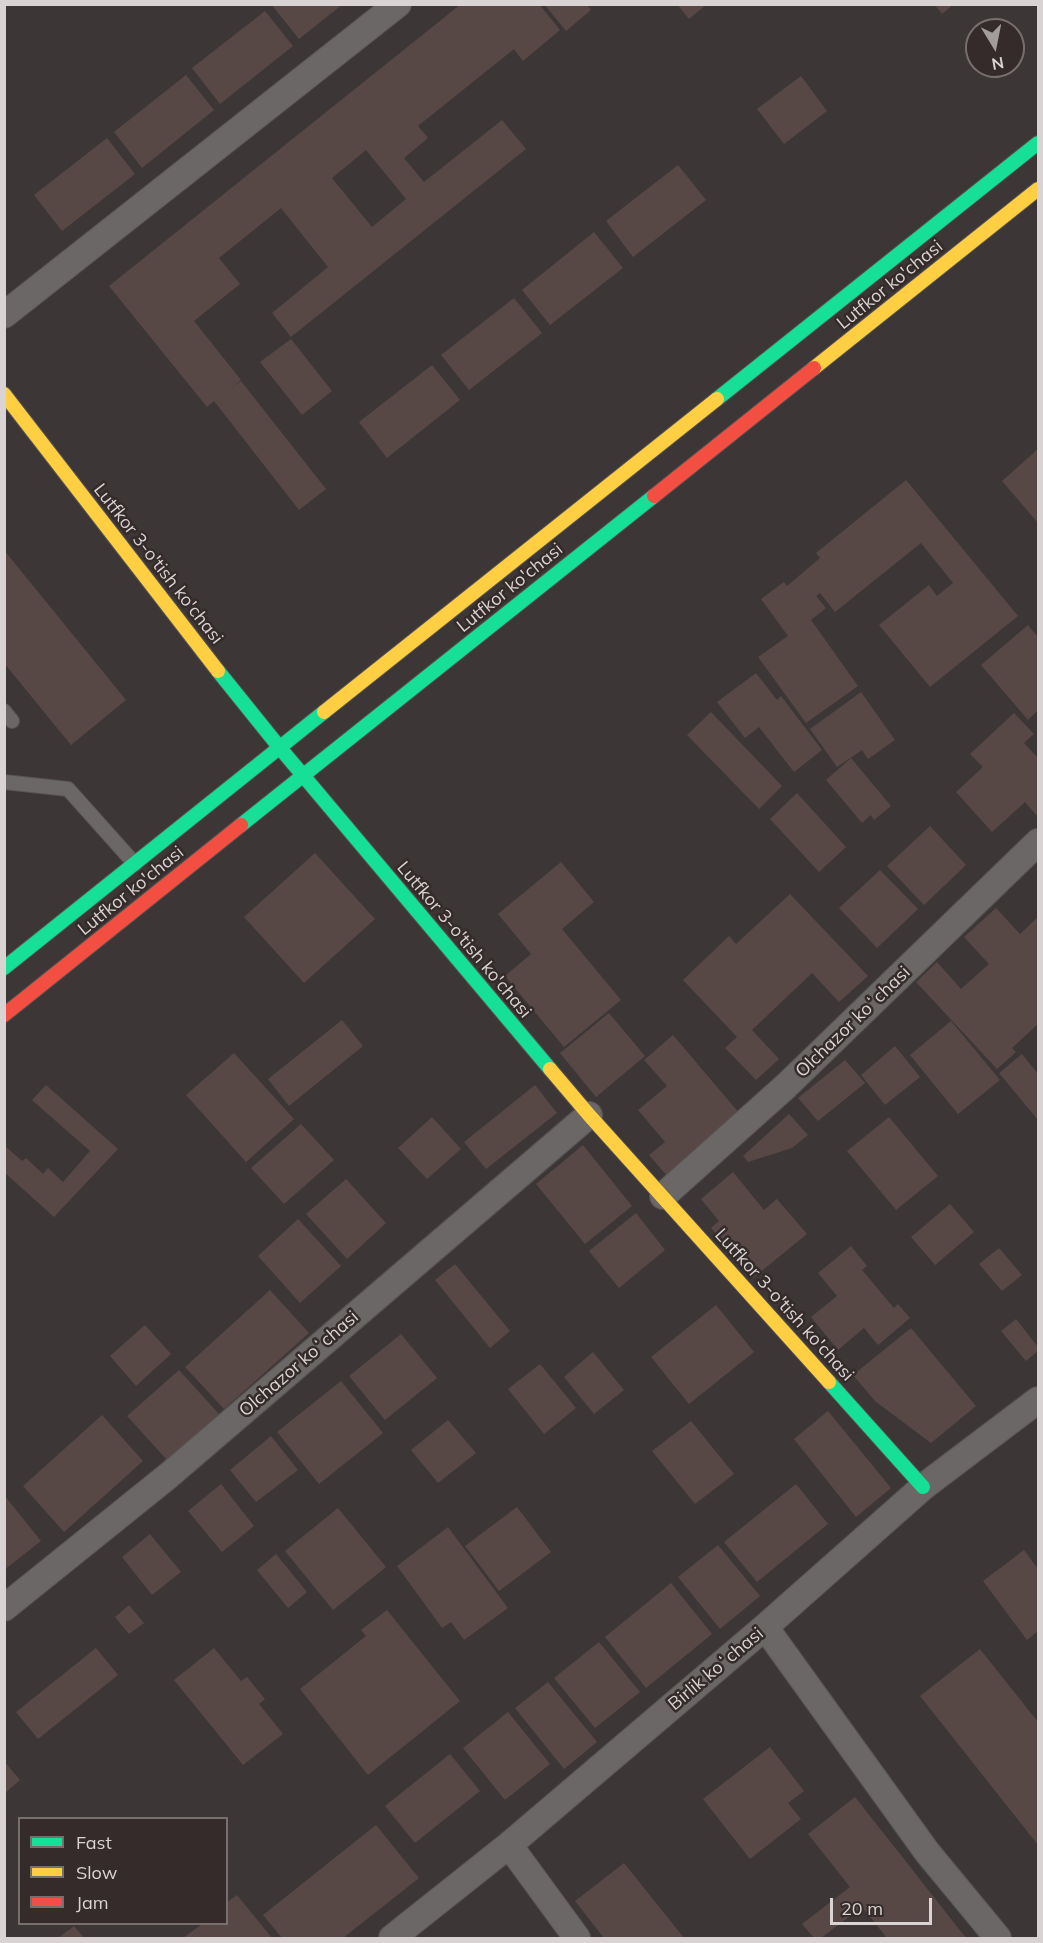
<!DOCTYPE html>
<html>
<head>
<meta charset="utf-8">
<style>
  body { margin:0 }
  #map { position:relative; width:1043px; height:1943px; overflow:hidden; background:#3c3736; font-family:Mulish,sans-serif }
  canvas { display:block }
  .frame { position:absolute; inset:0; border:6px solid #d9d4d3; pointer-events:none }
  .legend { position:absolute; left:18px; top:1817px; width:210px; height:108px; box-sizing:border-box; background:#342b2a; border:2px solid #766f6e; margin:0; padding:8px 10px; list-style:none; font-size:18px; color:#d9d4d3 }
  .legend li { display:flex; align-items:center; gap:12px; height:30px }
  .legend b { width:30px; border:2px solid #766f6e }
  .north { position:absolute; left:965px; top:18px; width:60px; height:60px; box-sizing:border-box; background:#342b2a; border:2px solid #766f6e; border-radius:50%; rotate:170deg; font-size:16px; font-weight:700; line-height:24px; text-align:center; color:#d9d4d3 }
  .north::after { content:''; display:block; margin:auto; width:21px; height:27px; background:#a29d9c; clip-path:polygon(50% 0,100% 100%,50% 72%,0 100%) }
  .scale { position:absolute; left:830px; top:1898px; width:102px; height:27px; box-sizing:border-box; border:3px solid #d9d4d3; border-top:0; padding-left:8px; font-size:18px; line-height:21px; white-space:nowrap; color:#d9d4d3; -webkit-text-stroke:4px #342b2a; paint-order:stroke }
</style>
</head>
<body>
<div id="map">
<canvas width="1043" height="1943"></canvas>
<div class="frame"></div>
<ul class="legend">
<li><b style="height:8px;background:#16e098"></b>Fast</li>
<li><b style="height:8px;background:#ffcf43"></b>Slow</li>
<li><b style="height:8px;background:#f24e42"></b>Jam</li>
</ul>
<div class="north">N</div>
<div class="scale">20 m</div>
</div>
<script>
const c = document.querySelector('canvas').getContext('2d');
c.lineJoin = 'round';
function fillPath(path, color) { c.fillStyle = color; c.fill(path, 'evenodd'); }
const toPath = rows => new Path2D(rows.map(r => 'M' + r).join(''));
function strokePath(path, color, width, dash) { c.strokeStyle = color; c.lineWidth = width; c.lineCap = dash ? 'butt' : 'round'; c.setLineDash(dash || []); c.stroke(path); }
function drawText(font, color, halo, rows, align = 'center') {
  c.font = font + ' Mulish,sans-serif'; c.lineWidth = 5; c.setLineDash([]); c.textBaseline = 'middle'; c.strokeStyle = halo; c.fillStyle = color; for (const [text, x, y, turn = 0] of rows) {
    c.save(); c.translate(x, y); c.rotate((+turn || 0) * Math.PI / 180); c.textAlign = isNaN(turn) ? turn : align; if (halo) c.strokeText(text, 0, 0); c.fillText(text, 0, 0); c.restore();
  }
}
const building = toPath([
  [271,4,343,4,299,39],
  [461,4,539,4,560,30,523,61,514,49,418,126,428,138,404,158,424,182,502,120,526,149,291,337,272,313,328,267,281,208,219,258,240,284,194,321,241,380,231,388,241,381,326,489,299,510,214,401,207,407,109,286],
  [366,150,406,199,372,227,332,178],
  [544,4,589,4,588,6,591,10,566,31],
  [677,4,707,4,689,19],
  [934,4,954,4,942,14],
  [265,11,293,46,220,104,192,68],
  [186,75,214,110,142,168,114,132],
  [801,76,827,111,784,144,757,109],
  [107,138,135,174,62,231,34,195],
  [678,165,706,200,633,257,606,221],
  [594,232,623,268,550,325,522,290],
  [514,298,542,333,469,390,441,355],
  [291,339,332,391,302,415,260,362],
  [432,365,460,400,387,458,359,422],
  [1038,449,1038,523,1002,481],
  [906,480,1018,616,930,687,879,625,929,585,937,596,953,583,921,543,835,612,820,593,816,596,826,608,811,620,858,686,806,723,758,657,788,636,761,599,784,582,787,586,820,558,816,553],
  [4,550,126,700,71,745,4,663],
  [1028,625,1038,637,1038,710,1028,720,981,665],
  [756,673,777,700,781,696,822,750,794,772,759,727,745,738,717,702],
  [861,692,895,740,868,759,862,750,837,767,810,729],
  [711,712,782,786,759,809,687,735],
  [1014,713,1034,734,1024,743,1038,758,1038,817,1025,802,992,832,956,792,983,767,970,754],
  [851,758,891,806,874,820,871,815,862,823,826,780],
  [797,793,846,847,819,872,770,819],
  [930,826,966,865,924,905,887,866],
  [315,853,375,919,304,983,244,917],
  [561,862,594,902,562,929,621,1000,564,1047,505,976,531,954,498,914],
  [880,870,918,909,877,948,839,908],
  [790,894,868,976,839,1002,812,973,752,1030,779,1059,756,1080,725,1048,737,1037,683,980,729,936,736,944],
  [996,908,1020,934,1038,917,1038,1024,1012,1048,1016,1052,997,1069,916,982,937,962,961,989,989,964,964,937],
  [609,1013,645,1056,596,1097,560,1053],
  [342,1020,363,1046,289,1106,268,1079],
  [951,1021,1000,1080,958,1114,910,1055],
  [673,1035,740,1114,667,1176,649,1155,665,1142,638,1110,667,1086,644,1060],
  [895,1046,920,1077,885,1105,861,1075],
  [234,1053,294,1119,246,1162,186,1095],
  [1022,1054,1038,1074,1038,1120,999,1073],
  [845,1060,865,1083,818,1121,798,1098],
  [46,1085,118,1149,54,1217,4,1172,4,1145,22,1161,26,1158,43,1174,48,1168,63,1182,90,1151,32,1100],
  [535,1085,557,1113,486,1169,464,1142],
  [789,1114,808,1135,792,1148,748,1162,743,1156],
  [432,1117,461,1149,427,1179,398,1148],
  [889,1117,938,1176,896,1210,847,1151],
  [301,1124,334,1160,284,1204,251,1168],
  [583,1145,632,1206,585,1244,536,1184],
  [733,1172,764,1210,777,1199,807,1234,753,1278,711,1228,719,1221,701,1199],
  [346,1179,386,1223,347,1259,306,1214],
  [950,1204,974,1232,935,1265,911,1237],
  [636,1213,665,1250,619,1288,589,1251],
  [298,1219,341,1266,300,1303,258,1256],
  [851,1246,867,1266,862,1270,894,1308,898,1304,910,1318,878,1345,864,1328,838,1350,811,1317,837,1296,818,1273],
  [999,1248,1022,1275,1002,1291,979,1264],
  [455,1264,510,1331,490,1348,435,1280],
  [270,1290,309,1333,224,1409,185,1367],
  [716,1305,754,1352,689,1404,651,1357],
  [1016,1319,1038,1347,1038,1351,1026,1361,1001,1331],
  [145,1325,171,1354,136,1386,110,1356],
  [911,1328,976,1406,931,1443,875,1401,853,1375],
  [401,1334,437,1378,385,1420,349,1376],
  [593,1352,624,1390,594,1414,564,1377],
  [540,1364,576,1408,544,1434,508,1389],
  [179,1370,219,1414,167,1460,127,1416],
  [341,1381,383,1433,319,1484,277,1432],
  [828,1411,891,1488,856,1517,794,1439],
  [102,1415,143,1461,64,1532,23,1486],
  [448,1420,476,1453,438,1483,411,1450],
  [691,1421,734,1474,695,1504,652,1451],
  [271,1436,298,1470,256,1502,230,1470],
  [221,1484,254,1526,222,1552,188,1511],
  [796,1484,828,1524,757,1582,724,1542],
  [4,1495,41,1541,4,1570],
  [517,1507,551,1552,499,1591,465,1546],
  [338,1508,386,1567,333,1610,285,1551],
  [448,1527,508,1608,464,1640,451,1622,442,1628,397,1566],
  [150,1534,181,1572,152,1595,122,1557],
  [718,1545,760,1596,720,1629,678,1577],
  [1024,1550,1038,1569,1038,1631,1027,1640,983,1581],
  [276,1554,307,1592,288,1608,257,1570],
  [671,1583,712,1634,646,1688,605,1637],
  [129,1605,144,1623,129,1634,115,1617],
  [387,1610,460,1701,368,1775,300,1689,366,1636,361,1630],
  [599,1642,640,1692,595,1728,554,1678],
  [96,1648,118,1675,38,1739,16,1712],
  [214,1648,241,1681,247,1677,265,1699,259,1704,283,1734,243,1765,174,1680],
  [980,1649,1038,1722,1038,1845,920,1696],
  [548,1682,597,1742,564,1769,515,1708],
  [508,1712,550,1764,505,1800,463,1748],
  [770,1747,804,1791,788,1803,801,1819,750,1859,703,1799],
  [450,1754,480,1791,415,1843,385,1806],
  [4,1761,20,1780,4,1794],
  [855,1797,911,1868,966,1938,887,1938,862,1907,821,1938,814,1938,802,1924,850,1887,808,1834],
  [376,1825,419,1878,343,1938,282,1938,263,1915],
  [624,1863,684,1938,604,1938,575,1901],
  [237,1895,272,1938,183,1938,202,1924,226,1924,226,1903],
  [74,1926,84,1938,58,1938]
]);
const lane = toPath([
  [4,711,12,721],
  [4,782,68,789,135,864]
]);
const street = toPath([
  [4,315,398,4],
  [663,1196,786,1086,1038,842],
  [4,1608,168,1476,589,1115],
  [765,1627,927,1852,998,1938],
  [509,1845,577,1938],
  [392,1938,509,1845,765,1627,923,1487,1038,1400]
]);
const fast = toPath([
  [717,399,1038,143],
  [218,671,280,748,550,1069],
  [241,825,654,496],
  [4,968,324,712],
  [829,1382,923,1487]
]);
const slow = toPath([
  [814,368,1038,189],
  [4,394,218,671],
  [324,712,717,399],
  [550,1069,589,1115,829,1382]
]);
const jam = toPath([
  [654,496,814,368],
  [4,1015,241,825]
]);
const streetNames = [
  ["Lutfkor ko'chasi",890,285,-39],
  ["Lutfkor 3-o'tish ko'chasi",158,564,52],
  ["Lutfkor ko'chasi",510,588,-39],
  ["Lutfkor ko'chasi",131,891,-39],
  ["Lutfkor 3-o'tish ko'chasi",464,940,50],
  ["Olchazor koʻchasi",853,1022,-44],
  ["Lutfkor 3-o'tish ko'chasi",784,1305,48],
  ["Olchazor koʻchasi",299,1364,-41],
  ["Birlik koʻchasi",716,1669,-40]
];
fillPath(building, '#574846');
strokePath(lane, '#575352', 16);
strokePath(street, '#575352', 28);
strokePath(fast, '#575352', 16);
strokePath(slow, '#575352', 16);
strokePath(jam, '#575352', 16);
strokePath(lane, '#6a6766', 14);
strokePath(street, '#6a6766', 26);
strokePath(fast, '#16e098', 14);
strokePath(slow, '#ffcf43', 14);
strokePath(jam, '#f24e42', 14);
drawText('18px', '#d9d4d3', '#342b2a', streetNames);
</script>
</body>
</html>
